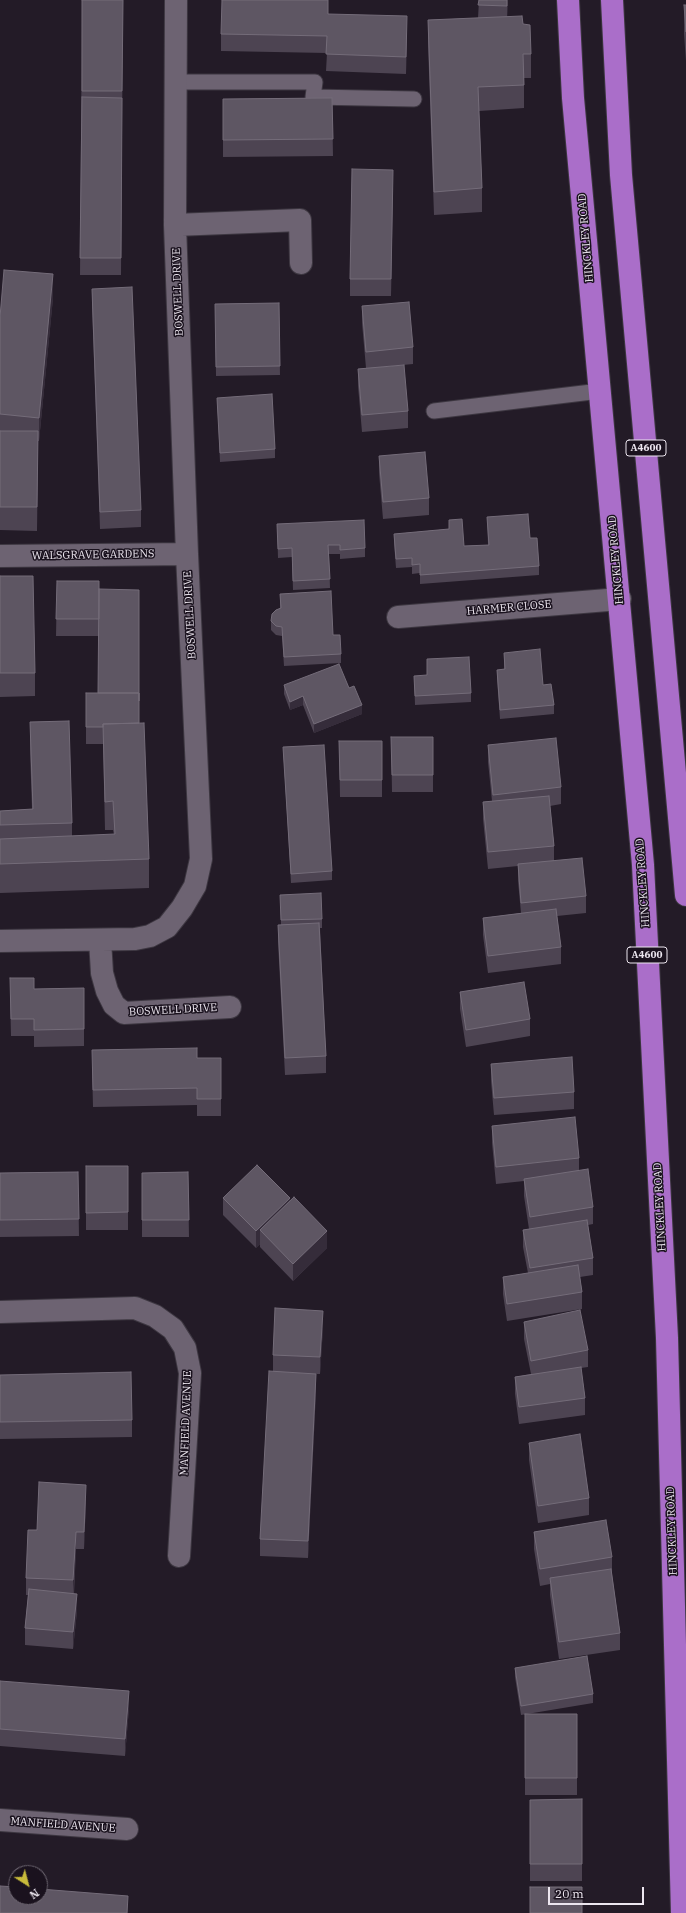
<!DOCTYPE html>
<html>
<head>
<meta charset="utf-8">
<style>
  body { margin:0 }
  #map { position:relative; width:686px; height:1913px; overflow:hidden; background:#231b27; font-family:"IBM Plex Serif",serif }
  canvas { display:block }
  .north { position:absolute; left:8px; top:1865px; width:40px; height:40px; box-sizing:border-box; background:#1a121e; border:1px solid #6e6772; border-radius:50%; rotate:144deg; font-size:11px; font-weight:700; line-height:16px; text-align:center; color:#ece6ef }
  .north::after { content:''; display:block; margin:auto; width:14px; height:18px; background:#c8bb3b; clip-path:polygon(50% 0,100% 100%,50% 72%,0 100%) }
  .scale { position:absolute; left:548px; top:1887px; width:96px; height:18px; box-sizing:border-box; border:2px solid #ece6ef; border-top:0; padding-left:5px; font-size:12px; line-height:14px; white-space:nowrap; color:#ece6ef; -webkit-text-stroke:3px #1a121e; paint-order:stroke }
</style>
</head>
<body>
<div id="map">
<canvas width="686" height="1913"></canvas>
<div class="north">N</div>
<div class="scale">20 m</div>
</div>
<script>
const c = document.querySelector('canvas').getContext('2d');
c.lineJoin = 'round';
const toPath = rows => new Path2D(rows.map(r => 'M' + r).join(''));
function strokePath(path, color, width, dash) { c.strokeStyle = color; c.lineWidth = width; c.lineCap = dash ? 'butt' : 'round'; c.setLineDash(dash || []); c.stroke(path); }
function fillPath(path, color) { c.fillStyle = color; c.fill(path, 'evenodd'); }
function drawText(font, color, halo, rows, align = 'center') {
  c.font = font + ' "IBM Plex Serif",serif'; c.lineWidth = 3; c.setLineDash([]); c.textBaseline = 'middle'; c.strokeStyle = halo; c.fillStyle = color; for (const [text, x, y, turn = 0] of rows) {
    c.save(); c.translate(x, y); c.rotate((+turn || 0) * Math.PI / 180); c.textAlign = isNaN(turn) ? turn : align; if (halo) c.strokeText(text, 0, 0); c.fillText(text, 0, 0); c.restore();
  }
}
const lane = toPath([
  [176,82,315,82,313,97,414,99],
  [434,411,600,391]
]);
const street = toPath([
  [175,225,300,220,301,263],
  [0,556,187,554],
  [398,617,620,599],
  [100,940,102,973,107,991,114,1005,124,1013,230,1007],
  [0,941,135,939,150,936,167,927,182,908,195,886,201,859,187,554,175,225,176,0],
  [0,1312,135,1308,155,1316,173,1329,185,1348,190,1373,179,1556],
  [0,1820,127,1829]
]);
const highway = toPath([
  [568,0,573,98,643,865,667,1338,682,1913],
  [612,0,621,175,686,895]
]);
const wall = toPath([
  [82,0,123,0,121,275,80,275],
  [479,0,508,0,507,17,523,24,531,54,531,78,524,78,524,108,479,111,482,188,482,212,434,215,428,44,428,20,478,18],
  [684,5,686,5,686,61,684,34],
  [328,14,407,33,406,74,326,71,327,53,221,51,221,34],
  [332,98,333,156,223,157,223,99],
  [393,187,391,296,350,296,350,279],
  [92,289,141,510,141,527,100,529,92,306],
  [53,298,39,441,38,441,37,531,0,530,0,317],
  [279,303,280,375,216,376,215,304],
  [362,306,413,347,413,364,382,367,408,411,408,428,362,432,358,386,358,369,366,368,362,323],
  [217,398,275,449,275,458,220,462],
  [379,456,429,498,429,515,383,519,379,473],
  [487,517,530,538,539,566,539,575,420,584,420,573,412,574,412,567,396,568,394,543,394,534,449,529,449,520,464,546,488,545],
  [277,524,365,548,365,557,340,559,340,554,329,554,330,588,293,590,292,557,278,558],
  [0,576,35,673,35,696,0,697],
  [57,581,99,589,139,723,149,859,149,888,0,893,0,811,32,809,30,751,30,722,72,823,72,836,114,835,113,830,105,830,103,744,86,744,86,693,98,693,99,636,56,636],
  [280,594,333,635,341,654,341,663,284,666,282,636,276,635,271,630,271,621,280,609],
  [504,653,543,685,554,705,554,714,500,719,497,679,497,670,504,669],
  [414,676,471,693,471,702,415,705],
  [284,685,349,688,362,714,314,733,303,705,290,710,284,694],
  [391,737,433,737,433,792,392,792],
  [339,741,382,741,382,797,340,797],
  [488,745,561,787,561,804,550,806,554,846,554,861,586,896,586,913,557,916,561,947,561,964,488,973,483,935,483,918,521,913,518,881,518,866,488,869,483,819,483,802,492,801,488,762],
  [283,747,332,871,332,880,291,883],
  [280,895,322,919,322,928,320,928,326,1056,326,1073,285,1075,278,942,278,925,281,925],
  [84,988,84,1046,34,1047,34,1036,11,1036,10,995,34,989],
  [460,992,530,1019,530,1036,466,1047,460,1009],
  [197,1058,221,1099,221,1116,197,1116,197,1105,93,1107,92,1067],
  [491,1064,574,1092,574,1109,494,1115,491,1081],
  [492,1126,579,1158,579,1170,593,1207,593,1224,588,1225,593,1258,593,1275,580,1277,582,1292,582,1309,507,1321,503,1294,503,1277,528,1273,523,1247,523,1230,529,1229,524,1196,524,1181,496,1184,492,1143],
  [86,1166,128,1166,128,1230,86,1230],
  [78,1172,79,1236,0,1237,0,1173],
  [188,1172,189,1237,142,1237,142,1173],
  [223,1198,290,1201,327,1248,293,1281,260,1247,260,1244,256,1248,223,1215],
  [524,1322,588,1350,588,1367,581,1368,585,1398,585,1415,519,1424,515,1394,515,1377,531,1374,524,1339],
  [323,1328,320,1374,316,1374,316,1391,308,1558,260,1556,260,1539,273,1371,273,1355],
  [0,1375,132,1420,132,1437,0,1439],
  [529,1443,589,1498,589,1515,538,1523,529,1460],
  [86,1502,84,1549,76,1549,74,1594,77,1611,73,1649,25,1645,25,1628,28,1595,26,1595,26,1578,37,1530],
  [534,1532,612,1557,612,1574,620,1633,620,1650,559,1659,550,1595,550,1584,540,1586,534,1549],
  [515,1668,593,1694,593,1703,521,1715,515,1677],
  [0,1681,129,1708,125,1756,0,1746],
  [525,1714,577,1714,577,1795,525,1795],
  [582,1799,582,1881,530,1881,530,1800]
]);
const shadedWall = toPath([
  [507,0,508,0,507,23],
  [407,16,407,33,406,74,406,57],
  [393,170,393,187,391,296,391,279],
  [53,274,53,298,39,441,39,418],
  [38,431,38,455,37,531,37,507],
  [303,696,303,705,290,710,290,702],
  [362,705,362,714,314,733,314,724],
  [290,1198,290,1215,260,1230,260,1244,256,1248,256,1231],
  [327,1231,327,1248,293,1281,293,1264],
  [323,1311,323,1328,320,1374,320,1357],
  [316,1374,316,1391,308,1558,308,1541],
  [86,1485,86,1502,84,1549,84,1532],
  [76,1532,76,1549,73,1597,73,1580],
  [77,1594,77,1611,73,1649,73,1632],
  [129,1691,129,1708,125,1756,125,1739],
  [128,1896,128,1913,127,1913]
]);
const building = toPath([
  [82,0,123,0,122,91,82,91,82,0],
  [222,0,328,0,328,14,407,16,406,57,326,54,327,36,221,34,222,0],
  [479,0,507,0,507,6,478,5,479,0],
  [684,5,686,5,686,32,684,5],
  [522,16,523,24,530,25,531,54,523,54,524,85,478,87,482,188,434,192,428,20,522,16],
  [82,97,122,98,121,258,80,258,82,97],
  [332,98,333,139,223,140,223,99,332,98],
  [352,169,393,170,391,279,350,279,352,169],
  [4,270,53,274,39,418,0,414,0,317,4,270],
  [132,287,141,510,100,512,92,289,132,287],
  [409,302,413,347,366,352,362,306,409,302],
  [279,303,280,366,216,367,215,304,279,303],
  [404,365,408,411,362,415,358,369,404,365],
  [272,394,275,449,220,453,217,398,272,394],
  [0,431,38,431,37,507,0,507,0,431],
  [425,452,429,498,383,502,379,456,425,452],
  [528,514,530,538,537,538,539,566,420,575,420,564,412,565,412,558,396,559,394,534,449,529,449,520,462,519,464,546,489,545,487,517,528,514],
  [364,520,365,548,340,550,340,545,328,545,330,579,293,581,292,548,278,549,277,524,364,520],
  [0,576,33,576,35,673,0,673,0,576],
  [57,581,99,581,99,619,56,619,57,581],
  [99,589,139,590,139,701,139,693,98,693,99,589],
  [331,591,333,635,340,635,341,654,284,657,282,627,276,626,271,621,272,614,276,610,281,608,280,594,331,591],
  [540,649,543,685,551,684,554,705,500,710,497,670,505,669,504,653,540,649],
  [469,657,471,693,415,696,414,676,427,675,427,659,469,657],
  [339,664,349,688,354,686,362,705,314,724,303,696,290,702,284,685,339,664],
  [86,693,139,693,139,723,103,724,103,727,86,727,86,693],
  [69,721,72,823,0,825,0,811,33,809,30,722,69,721],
  [144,723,149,859,0,864,0,839,115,834,113,801,105,802,103,724,144,723],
  [391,737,433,737,433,775,392,775,391,737],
  [556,738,561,787,493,795,488,745,556,738],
  [339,741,382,741,382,780,340,780,339,741],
  [324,745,332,871,291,874,283,747,324,745],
  [549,796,554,846,488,852,483,802,549,796],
  [582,858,586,896,521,903,518,864,582,858],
  [321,893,322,919,281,920,280,895,321,893],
  [556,909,561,947,488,956,483,918,556,909],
  [319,923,326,1056,285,1058,278,925,319,923],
  [10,978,34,978,34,989,84,988,84,1029,34,1030,34,1019,11,1019,10,978],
  [524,982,530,1019,466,1030,460,992,524,982],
  [197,1048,197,1058,221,1058,221,1099,197,1099,197,1088,93,1090,92,1050,197,1048],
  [572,1057,574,1092,494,1098,491,1064,572,1057],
  [575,1117,579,1158,496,1167,492,1126,575,1117],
  [257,1165,290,1198,256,1231,223,1198,257,1165],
  [86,1166,128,1166,128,1212,86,1213,86,1166],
  [588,1169,593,1207,530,1217,524,1179,588,1169],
  [78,1172,79,1219,0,1220,0,1173,78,1172],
  [188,1172,189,1220,142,1220,142,1173,188,1172],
  [294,1197,327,1231,293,1264,260,1230,294,1197],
  [587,1220,593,1258,530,1268,523,1230,587,1220],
  [578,1265,582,1292,507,1304,503,1277,578,1265],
  [275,1308,323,1311,320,1357,273,1355,275,1308],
  [580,1310,588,1350,531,1361,524,1322,580,1310],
  [581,1367,585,1398,519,1407,515,1377,581,1367],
  [269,1371,316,1374,308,1541,260,1539,269,1371],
  [131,1372,132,1420,0,1422,0,1375,131,1372],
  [580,1434,589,1498,538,1506,529,1443,580,1434],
  [39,1482,86,1485,84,1532,76,1532,73,1580,26,1578,28,1530,37,1530,39,1482],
  [606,1520,612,1557,540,1569,534,1532,606,1520],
  [611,1569,620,1633,559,1642,550,1578,611,1569],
  [29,1589,77,1594,73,1632,25,1628,29,1589],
  [587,1656,593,1694,521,1706,515,1668,587,1656],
  [0,1681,129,1691,125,1739,0,1729,0,1681],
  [525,1714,577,1714,577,1778,525,1778,525,1714],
  [582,1799,582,1864,530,1864,530,1800,582,1799],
  [0,1886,16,1887,16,1897,40,1897,40,1889,128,1896,127,1913,0,1913,0,1886],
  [530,1887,582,1887,582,1913,530,1913,530,1887]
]);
const shields = [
  [646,448,40],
  [647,955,40]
];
const shieldNames = [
  ["A4600",646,448],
  ["A4600",647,955]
];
const streetNames = [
  ["HINCKLEY ROAD",586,238,-95],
  ["BOSWELL DRIVE",178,292,-92],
  ["WALSGRAVE GARDENS",93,555,-1],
  ["HINCKLEY ROAD",616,560,-95],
  ["HARMER CLOSE",509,608,-5],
  ["BOSWELL DRIVE",190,615,-93],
  ["HINCKLEY ROAD",643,883,-94],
  ["BOSWELL DRIVE",173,1010,-3],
  ["HINCKLEY ROAD",660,1207,-93],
  ["MANFIELD AVENUE",186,1423,-88],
  ["HINCKLEY ROAD",672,1531,-92],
  ["MANFIELD AVENUE",63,1825,4]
];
strokePath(lane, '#3d3741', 17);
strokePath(street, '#3d3741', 24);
strokePath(highway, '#3d3741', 24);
strokePath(lane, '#6d6372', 15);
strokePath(street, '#6d6372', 22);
strokePath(highway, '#aa6ec9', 22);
fillPath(wall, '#4d4452');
fillPath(shadedWall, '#352c3a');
fillPath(building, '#5e5663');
strokePath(building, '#746c79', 1);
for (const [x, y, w] of shields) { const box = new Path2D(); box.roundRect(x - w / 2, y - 8, w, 16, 3); c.fillStyle = '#1a121e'; c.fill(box); strokePath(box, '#ece6ef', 1); }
drawText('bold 10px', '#ece6ef', null, shieldNames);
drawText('11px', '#ece6ef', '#1a121e', streetNames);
</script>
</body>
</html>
